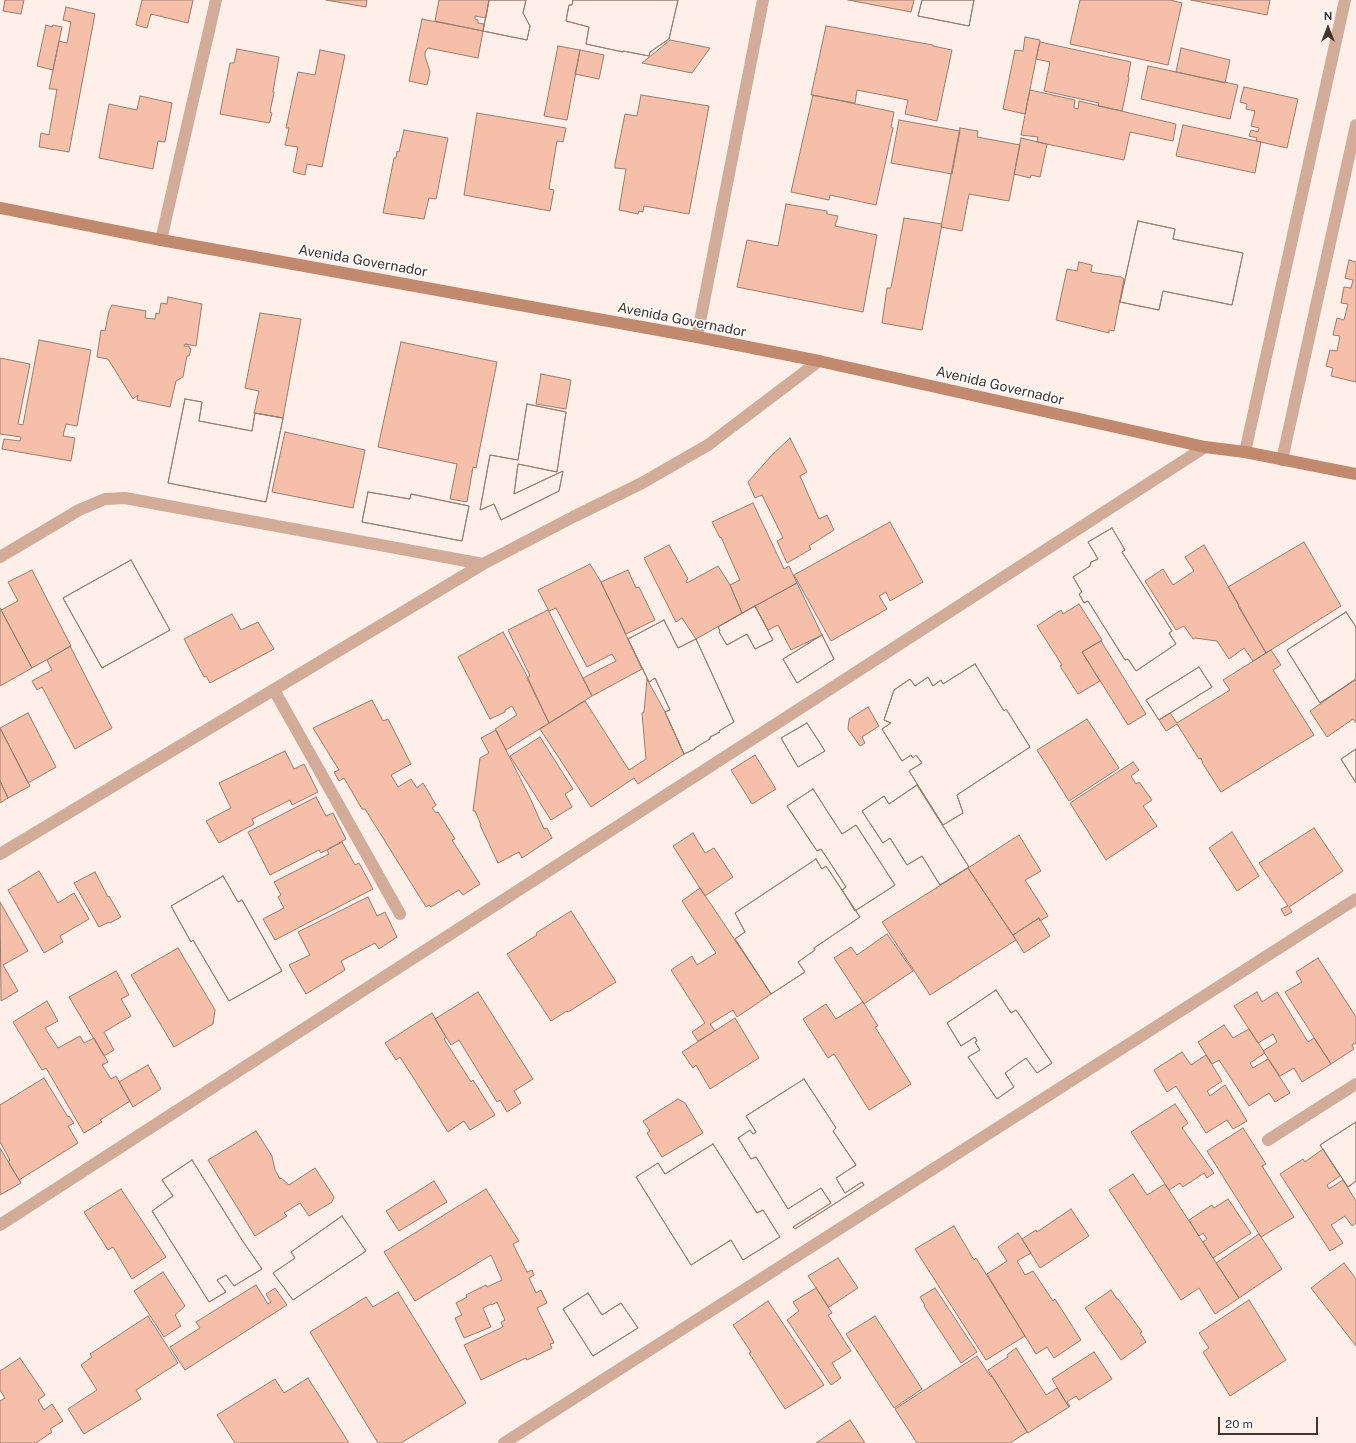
<!DOCTYPE html>
<html>
<head>
<meta charset="utf-8">
<style>
  body { margin:0 }
  #map { position:relative; width:1356px; height:1443px; overflow:hidden; background:#feefe9; font-family:"Public Sans",sans-serif }
  canvas { display:block }
  .north { position:absolute; left:1308px; top:8px; width:40px; height:40px; -webkit-text-stroke:3px #fff; paint-order:stroke; rotate:0deg; font-size:11px; font-weight:700; line-height:16px; text-align:center; color:#42342e }
  .north::after { content:''; display:block; margin:auto; width:14px; height:18px; background:#42342e; clip-path:polygon(50% 0,100% 100%,50% 72%,0 100%) }
  .scale { position:absolute; left:1218px; top:1417px; width:100px; height:18px; box-sizing:border-box; border:2px solid #42342e; border-top:0; padding-left:5px; font-size:12px; line-height:14px; white-space:nowrap; color:#42342e; -webkit-text-stroke:3px #fff; paint-order:stroke }
</style>
</head>
<body>
<div id="map">
<canvas width="1356" height="1443"></canvas>
<div class="north">N</div>
<div class="scale">20 m</div>
</div>
<script>
const c = document.querySelector('canvas').getContext('2d');
c.lineJoin = 'round';
function fillPath(path, color) { c.fillStyle = color; c.fill(path, 'evenodd'); }
const toPath = rows => new Path2D(rows.map(r => 'M' + r).join(''));
function strokePath(path, color, width, dash) { c.strokeStyle = color; c.lineWidth = width; c.lineCap = dash ? 'butt' : 'round'; c.setLineDash(dash || []); c.stroke(path); }
function drawText(font, color, halo, rows, align = 'center') {
  c.font = font + ' "Public Sans",sans-serif'; c.lineWidth = 3; c.setLineDash([]); c.textBaseline = 'middle'; c.strokeStyle = halo; c.fillStyle = color; for (const [text, x, y, turn = 0] of rows) {
    c.save(); c.translate(x, y); c.rotate((+turn || 0) * Math.PI / 180); c.textAlign = isNaN(turn) ? turn : align; if (halo) c.strokeText(text, 0, 0); c.fillText(text, 0, 0); c.restore();
  }
}
const building = toPath([
  [5,0,24,0,21,14,3,11,5,0],
  [142,0,193,0,188,23,151,14,147,28,136,25,142,0],
  [326,0,367,0,366,7,326,0],
  [439,0,489,0,486,18,475,16,475,19,478,20,478,23,484,24,483,31,435,21,439,0],
  [489,0,526,0,523,13,530,26,527,40,483,31,489,0],
  [489,0,526,0,523,13,530,26,527,40,483,31,489,0],
  [573,0,678,0,669,39,650,52,649,56,623,51,623,52,586,44,589,27,566,21,569,5,572,5,573,0],
  [573,0,678,0,669,39,650,52,649,56,623,51,623,52,586,44,589,27,566,21,569,5,572,5,573,0],
  [848,0,914,0,911,12,848,0],
  [922,0,974,0,969,26,918,16,922,0],
  [922,0,974,0,969,26,918,16,922,0],
  [1080,0,1170,0,1182,3,1168,65,1070,44,1080,0],
  [1191,0,1270,0,1267,15,1191,0],
  [66,7,95,14,69,152,39,147,41,133,49,135,57,89,49,89,59,41,67,43,71,22,63,20,66,7],
  [422,19,483,31,478,58,428,48,425,52,425,56,430,72,427,85,409,81,422,19],
  [46,25,52,27,53,25,62,27,53,70,37,66,46,25],
  [826,26,933,45,933,46,952,50,937,121,905,114,908,100,857,90,855,103,811,95,826,26],
  [1025,37,1040,40,1025,114,1003,109,1015,50,1023,51,1025,37],
  [670,40,710,48,692,73,642,63,670,40],
  [1040,42,1131,62,1128,77,1129,78,1122,111,1098,106,1099,103,1044,91,1050,62,1036,59,1040,42],
  [558,46,580,50,567,120,544,116,558,46],
  [1181,48,1230,60,1225,83,1176,72,1181,48],
  [237,49,279,57,273,92,274,92,270,112,272,113,270,121,269,123,220,114,230,63,234,63,237,49],
  [320,50,345,55,322,167,307,164,305,175,293,172,298,147,285,145,289,128,286,128,298,72,315,75,320,50],
  [580,50,604,55,599,79,575,74,580,50],
  [1148,66,1238,85,1230,119,1141,99,1148,66],
  [1244,87,1298,99,1287,148,1256,141,1257,138,1249,136,1251,130,1258,132,1259,128,1251,126,1255,111,1246,109,1247,104,1240,102,1244,87],
  [1030,90,1075,100,1074,108,1078,109,1079,101,1176,124,1173,141,1130,132,1124,160,1037,142,1038,137,1021,135,1030,90],
  [641,95,709,106,689,214,644,206,643,212,639,211,638,214,619,210,626,169,615,168,615,164,625,114,637,116,641,95],
  [813,95,894,112,891,127,893,128,876,205,830,195,829,200,791,192,813,95],
  [140,96,172,103,165,142,158,141,153,169,99,158,109,104,137,110,140,96],
  [477,113,566,128,563,142,557,141,549,189,554,190,550,211,464,195,477,113],
  [899,120,960,131,952,174,891,163,899,120],
  [1183,125,1261,142,1255,173,1176,156,1183,125],
  [960,128,978,131,977,137,1020,145,1009,201,969,194,962,231,941,227,960,128],
  [404,130,448,138,436,199,429,198,424,219,383,213,394,158,396,158,397,151,399,152,404,130],
  [1021,138,1047,144,1040,177,1031,175,1030,178,1014,174,1021,138],
  [786,204,827,211,827,214,838,216,835,226,877,235,863,312,737,287,747,240,778,246,786,204],
  [904,218,942,224,922,330,882,323,887,288,891,288,904,218],
  [1138,221,1175,229,1173,239,1243,253,1232,305,1163,291,1159,310,1120,302,1138,221],
  [1138,221,1175,229,1173,239,1243,253,1232,305,1163,291,1159,310,1120,302,1138,221],
  [1349,260,1356,262,1356,382,1331,376,1333,368,1326,366,1330,350,1337,351,1340,336,1333,335,1337,318,1344,320,1348,304,1341,303,1344,287,1351,288,1353,280,1345,278,1349,260],
  [1079,262,1092,265,1091,272,1121,277,1124,279,1114,331,1109,330,1109,333,1056,320,1067,269,1077,271,1079,262],
  [168,297,202,304,196,346,185,344,184,346,189,346,189,348,191,349,189,356,187,356,183,377,176,381,170,407,137,400,138,395,133,399,108,359,97,357,101,330,105,331,109,311,112,305,146,311,145,318,155,319,156,313,159,314,161,303,167,304,168,297],
  [260,313,301,319,283,418,254,413,259,391,245,388,260,313],
  [39,340,91,350,77,426,66,424,63,436,75,438,71,461,2,449,4,439,20,441,21,437,0,434,0,358,30,364,18,424,23,425,39,340],
  [401,342,497,362,476,468,473,467,467,502,450,499,457,464,378,447,401,342],
  [541,374,571,380,566,409,536,404,541,374],
  [185,399,202,402,199,421,252,431,255,413,283,418,266,502,168,483,185,399],
  [185,399,202,402,199,421,252,431,255,413,283,418,266,502,168,483,185,399],
  [527,404,566,412,557,472,518,464,514,494,563,471,559,491,501,520,494,504,480,510,490,455,518,460,527,404],
  [527,404,566,412,557,472,518,464,514,494,563,471,559,491,501,520,494,504,480,510,490,455,518,460,527,404],
  [285,432,365,450,353,508,272,492,285,432],
  [790,438,807,472,800,476,819,519,827,515,834,530,809,546,811,549,787,563,777,541,783,538,762,495,755,498,748,482,772,455,790,438],
  [368,492,410,499,411,494,469,506,462,541,362,522,368,492],
  [368,492,410,499,411,494,469,506,462,541,362,522,368,492],
  [753,503,784,569,789,566,797,583,742,613,730,585,740,580,721,537,720,538,712,522,753,503],
  [890,522,923,582,890,601,886,592,879,596,887,609,831,641,794,575,890,522],
  [1112,528,1125,550,1122,552,1172,631,1169,633,1176,644,1136,671,1128,659,1125,660,1088,601,1084,603,1079,594,1082,592,1073,577,1090,566,1091,562,1098,559,1088,542,1112,528],
  [1112,528,1125,550,1122,552,1172,631,1169,633,1176,644,1136,671,1128,659,1125,660,1088,601,1084,603,1079,594,1082,592,1073,577,1090,566,1091,562,1098,559,1088,542,1112,528],
  [1304,542,1341,606,1266,653,1228,587,1304,542],
  [669,545,688,579,686,581,687,583,718,566,730,585,742,613,696,639,682,618,676,622,644,558,669,545],
  [1204,545,1239,605,1238,606,1266,653,1253,661,1244,648,1229,659,1217,641,1195,638,1193,639,1184,626,1176,630,1145,581,1163,569,1173,585,1194,571,1185,557,1204,545],
  [131,560,170,630,102,668,63,598,131,560],
  [131,560,170,630,102,668,63,598,131,560],
  [590,564,601,582,642,669,592,696,583,678,616,661,612,654,587,667,556,608,549,611,538,590,590,564],
  [32,570,71,646,32,668,1,610,18,601,8,582,32,570],
  [628,570,636,588,639,587,655,620,626,634,601,582,628,570],
  [797,583,822,635,791,650,778,625,768,630,755,606,797,583],
  [1079,604,1102,640,1082,652,1100,681,1078,694,1060,666,1062,665,1037,626,1061,610,1063,614,1079,604],
  [755,606,773,640,755,649,747,634,727,645,719,632,720,631,718,627,755,606],
  [755,606,773,640,755,649,747,634,727,645,719,632,720,631,718,627,755,606],
  [0,608,32,668,0,686,0,608],
  [548,610,592,696,549,723,527,678,530,676,508,630,548,610],
  [1346,612,1356,627,1356,679,1320,703,1287,650,1346,612],
  [1346,612,1356,627,1356,679,1320,703,1287,650,1346,612],
  [232,614,241,630,258,622,274,649,210,683,206,676,204,677,184,639,232,614],
  [664,620,678,648,696,639,734,722,719,731,720,732,710,737,710,739,695,748,695,749,684,754,665,712,670,710,655,678,649,682,628,639,664,620],
  [664,620,678,648,696,639,734,722,719,731,720,732,710,737,710,739,695,748,695,749,684,754,665,712,670,710,655,678,649,682,628,639,664,620],
  [503,632,525,672,549,723,506,750,495,729,517,715,512,706,505,710,505,712,490,719,458,657,503,632],
  [822,635,834,659,797,683,783,659,822,635],
  [822,635,834,659,797,683,783,659,822,635],
  [1101,641,1146,714,1128,725,1082,652,1101,641],
  [70,646,112,728,75,749,42,687,37,690,32,681,52,670,47,660,70,646],
  [1271,650,1281,665,1273,670,1314,735,1221,792,1203,764,1201,758,1199,759,1177,724,1166,731,1159,720,1170,713,1177,723,1230,690,1223,680,1271,650],
  [975,664,1004,711,1006,709,1030,747,957,795,963,813,943,825,909,771,922,763,916,755,913,758,911,755,902,761,882,729,891,723,884,720,894,690,910,679,915,686,928,677,933,686,941,680,943,684,975,664],
  [975,664,1004,711,1006,709,1030,747,957,795,963,813,943,825,909,771,922,763,916,755,913,758,911,755,902,761,882,729,891,723,884,720,894,690,910,679,915,686,928,677,933,686,941,680,943,684,975,664],
  [1199,667,1212,687,1159,720,1146,700,1199,667],
  [1199,667,1212,687,1159,720,1146,700,1199,667],
  [647,679,665,712,684,754,638,784,634,778,591,807,540,729,585,701,629,770,646,759,642,713,644,712,647,679],
  [1356,679,1356,723,1353,719,1327,737,1310,711,1356,679],
  [372,700,383,721,388,719,411,764,391,775,398,787,411,779,417,788,423,783,436,805,432,808,436,813,438,812,455,839,452,840,480,884,463,895,459,890,431,907,429,905,426,907,365,809,362,809,344,778,339,781,334,772,339,770,313,728,372,700],
  [868,707,879,726,862,737,865,743,860,746,848,729,849,719,868,707],
  [28,713,56,767,28,783,0,728,28,713],
  [1087,719,1119,768,1069,801,1037,750,1087,719],
  [807,723,825,751,798,767,781,738,807,723],
  [807,723,825,751,798,767,781,738,807,723],
  [0,728,30,786,8,798,0,781,0,728],
  [496,730,530,798,544,829,547,828,552,838,522,858,519,852,498,863,480,825,481,825,475,811,473,811,480,758,489,753,481,738,496,730],
  [540,737,573,789,565,794,572,807,551,820,510,756,540,737],
  [1356,749,1356,783,1341,759,1356,749],
  [1356,749,1356,783,1341,759,1356,749],
  [285,751,294,769,304,764,318,792,292,805,290,800,252,819,254,824,219,843,206,821,231,808,219,783,285,751],
  [755,755,776,789,752,804,731,770,755,755],
  [1133,762,1139,770,1131,776,1136,784,1139,782,1152,800,1143,806,1157,826,1106,860,1070,803,1133,762],
  [0,781,8,798,0,803,0,781],
  [917,785,969,867,940,885,922,856,907,865,890,838,883,843,862,811,884,796,889,804,917,785],
  [917,785,969,867,940,885,922,856,907,865,890,838,883,843,862,811,884,796,889,804,917,785],
  [813,789,842,834,856,825,895,885,855,911,842,890,846,887,821,849,817,851,787,806,813,789],
  [813,789,842,834,856,825,895,885,855,911,842,890,846,887,821,849,817,851,787,806,813,789],
  [316,797,326,816,333,813,346,839,321,853,319,850,270,875,248,832,316,797],
  [1314,828,1343,871,1289,907,1292,912,1285,916,1281,909,1288,906,1259,863,1314,828],
  [1232,832,1259,876,1237,891,1209,848,1232,832],
  [693,833,705,853,714,848,733,877,705,896,673,846,693,833],
  [1019,835,1041,871,1025,880,1048,916,1040,921,1039,918,1013,935,968,868,1019,835],
  [342,842,355,865,359,863,373,889,275,940,263,919,284,908,278,897,281,895,274,882,329,854,327,850,342,842],
  [816,859,822,869,826,866,860,917,814,948,815,950,798,962,805,972,771,994,735,939,745,932,735,913,816,859],
  [816,859,822,869,826,866,860,917,814,948,815,950,798,962,805,972,771,994,735,939,745,932,735,913,816,859],
  [968,868,1016,940,930,995,882,922,968,868],
  [39,871,58,903,74,893,89,919,60,936,63,942,44,953,8,890,39,871],
  [95,872,108,897,109,896,121,917,110,923,109,922,99,927,74,883,95,872],
  [223,876,238,902,242,900,282,971,229,1001,193,940,191,942,171,906,223,876],
  [223,876,238,902,242,900,282,971,229,1001,193,940,191,942,171,906,223,876],
  [700,888,771,994,737,1017,733,1010,710,1024,715,1031,698,1041,692,1032,705,1023,671,970,692,956,697,965,716,953,682,901,700,888],
  [368,897,377,916,385,912,397,937,379,949,375,943,341,961,345,970,306,994,289,965,310,955,298,932,368,897],
  [0,902,28,951,3,965,18,991,1,1001,0,902],
  [571,911,616,982,568,1012,567,1011,551,1021,507,954,537,935,536,933,571,911],
  [1039,918,1050,936,1024,953,1013,935,1039,918],
  [887,934,913,971,864,1004,834,958,851,947,857,955,887,934],
  [178,948,215,1010,213,1024,174,1047,131,975,178,948],
  [1318,958,1356,1017,1356,1043,1352,1045,1354,1049,1331,1064,1285,992,1302,982,1296,972,1318,958],
  [116,971,129,995,121,999,131,1016,104,1032,114,1050,104,1056,69,997,116,971],
  [996,990,1011,1013,1016,1010,1052,1063,1037,1073,1026,1058,1005,1073,1014,1087,997,1099,968,1057,980,1050,975,1042,977,1041,975,1037,961,1046,947,1023,996,990],
  [996,990,1011,1013,1016,1010,1052,1063,1037,1073,1026,1058,1005,1073,1014,1087,997,1099,968,1057,980,1050,975,1042,977,1041,975,1037,961,1046,947,1023,996,990],
  [478,992,533,1079,514,1091,521,1103,507,1112,500,1100,497,1102,459,1040,451,1045,435,1019,478,992],
  [1257,992,1262,1002,1277,992,1308,1042,1314,1038,1331,1064,1302,1082,1294,1068,1280,1076,1263,1051,1277,1042,1273,1034,1258,1043,1234,1006,1257,992],
  [47,1001,58,1021,45,1028,58,1048,80,1036,84,1043,94,1038,108,1062,102,1065,111,1079,116,1076,130,1101,100,1120,102,1122,84,1133,46,1068,42,1070,13,1022,47,1001],
  [863,1002,878,1026,875,1027,911,1084,869,1110,834,1054,828,1058,803,1019,826,1004,836,1019,863,1002],
  [432,1013,446,1037,444,1039,471,1082,473,1080,495,1115,470,1130,464,1121,448,1132,400,1057,396,1060,385,1043,432,1013],
  [735,1018,759,1058,710,1089,696,1065,693,1068,682,1052,735,1018],
  [1224,1025,1233,1038,1249,1029,1265,1053,1250,1063,1253,1068,1268,1059,1290,1093,1275,1102,1269,1093,1249,1106,1219,1060,1212,1064,1198,1042,1224,1025],
  [1182,1052,1191,1065,1206,1055,1222,1081,1207,1091,1210,1096,1225,1085,1247,1121,1233,1129,1227,1120,1206,1133,1176,1086,1167,1092,1154,1070,1182,1052],
  [148,1065,161,1089,133,1107,119,1082,148,1065],
  [44,1078,68,1117,69,1116,74,1123,68,1126,78,1143,19,1180,8,1162,10,1160,0,1142,0,1105,44,1078],
  [804,1079,836,1128,833,1131,856,1165,836,1178,845,1193,862,1182,864,1185,795,1229,793,1227,831,1203,821,1188,788,1209,756,1157,751,1159,738,1138,750,1130,753,1134,756,1132,746,1116,804,1079],
  [804,1079,836,1128,833,1131,856,1165,836,1178,845,1193,862,1182,864,1185,795,1229,793,1227,831,1203,821,1188,788,1209,756,1157,751,1159,738,1138,750,1130,753,1134,756,1132,746,1116,804,1079],
  [678,1099,685,1103,703,1133,662,1157,647,1133,650,1131,643,1121,678,1099],
  [1175,1104,1188,1123,1182,1128,1214,1173,1207,1178,1204,1173,1183,1187,1180,1183,1169,1190,1131,1132,1175,1104],
  [1356,1122,1356,1181,1348,1187,1320,1145,1356,1122],
  [1356,1122,1356,1181,1348,1187,1320,1145,1356,1122],
  [1243,1128,1266,1164,1262,1166,1294,1217,1261,1237,1207,1151,1243,1128],
  [256,1131,272,1156,275,1170,280,1179,281,1178,289,1185,315,1168,334,1197,332,1202,309,1216,300,1203,284,1213,287,1216,255,1236,208,1160,256,1131],
  [713,1144,757,1213,763,1210,780,1237,743,1260,731,1240,691,1265,636,1177,658,1163,665,1174,713,1144],
  [713,1144,757,1213,763,1210,780,1237,743,1260,731,1240,691,1265,636,1177,658,1163,665,1174,713,1144],
  [0,1148,21,1183,0,1195,0,1148],
  [1323,1149,1340,1176,1327,1185,1329,1189,1343,1180,1356,1201,1356,1223,1352,1226,1345,1216,1331,1225,1343,1243,1330,1251,1280,1174,1303,1159,1305,1162,1323,1149],
  [192,1160,242,1240,262,1269,234,1286,226,1275,217,1280,226,1292,209,1302,152,1211,173,1196,162,1180,192,1160],
  [192,1160,242,1240,262,1269,234,1286,226,1275,217,1280,226,1292,209,1302,152,1211,173,1196,162,1180,192,1160],
  [1133,1174,1147,1195,1165,1184,1239,1298,1215,1314,1199,1288,1181,1300,1109,1190,1133,1174],
  [434,1181,447,1202,399,1231,386,1211,434,1181],
  [121,1189,166,1257,132,1279,113,1247,108,1250,84,1212,121,1189],
  [486,1189,519,1241,513,1244,527,1272,532,1270,534,1275,529,1278,536,1293,541,1290,547,1303,537,1308,554,1343,550,1344,552,1348,527,1360,526,1358,481,1380,464,1345,503,1327,501,1322,505,1320,497,1302,492,1305,491,1304,483,1308,491,1327,464,1338,455,1318,462,1315,456,1303,467,1297,466,1295,486,1285,487,1287,502,1280,491,1255,415,1301,384,1252,486,1189],
  [1228,1199,1251,1233,1213,1258,1203,1242,1207,1239,1203,1233,1199,1236,1189,1220,1212,1205,1214,1208,1228,1199],
  [1071,1209,1089,1236,1040,1268,1022,1239,1036,1230,1037,1232,1071,1209],
  [342,1216,366,1251,293,1300,273,1273,295,1258,291,1252,342,1216],
  [342,1216,366,1251,293,1300,273,1273,295,1258,291,1252,342,1216],
  [954,1226,974,1260,976,1258,1025,1336,986,1360,915,1249,954,1226],
  [1018,1233,1031,1253,1017,1261,1025,1275,1033,1271,1053,1301,1055,1299,1081,1340,1054,1358,1047,1347,1036,1354,987,1274,1007,1261,998,1247,1018,1233],
  [1259,1234,1282,1269,1239,1298,1216,1263,1259,1234],
  [838,1258,858,1288,829,1307,808,1276,838,1258],
  [1344,1263,1356,1279,1356,1346,1311,1288,1344,1263],
  [163,1272,185,1306,175,1315,181,1326,164,1337,134,1291,163,1272],
  [256,1285,268,1304,271,1302,266,1294,275,1288,287,1305,185,1370,170,1347,200,1328,196,1322,256,1285],
  [816,1288,832,1313,828,1315,851,1351,832,1363,841,1378,831,1385,787,1320,799,1311,793,1302,816,1288],
  [935,1288,977,1352,961,1363,924,1306,925,1305,920,1297,935,1288],
  [1111,1290,1117,1299,1118,1299,1142,1332,1140,1333,1146,1342,1121,1360,1085,1308,1111,1290],
  [398,1292,466,1403,401,1443,378,1443,310,1332,366,1297,373,1307,398,1292],
  [588,1293,602,1315,621,1303,638,1328,593,1356,563,1309,588,1293],
  [588,1293,602,1315,621,1303,638,1328,593,1356,563,1309,588,1293],
  [1249,1300,1286,1360,1230,1396,1203,1352,1209,1348,1199,1333,1249,1300],
  [768,1301,824,1385,785,1409,749,1353,751,1352,733,1325,768,1301],
  [148,1316,178,1363,136,1390,141,1399,84,1434,68,1409,97,1390,81,1365,92,1357,90,1354,148,1316],
  [875,1316,922,1389,894,1408,846,1334,875,1316],
  [1016,1348,1046,1395,1057,1388,1069,1407,1028,1433,988,1370,1008,1357,1007,1355,1016,1348],
  [1094,1352,1112,1379,1079,1400,1076,1396,1067,1402,1070,1406,1069,1407,1052,1379,1094,1352],
  [977,1356,991,1377,992,1376,1027,1432,1010,1443,917,1443,895,1409,977,1356],
  [20,1358,45,1395,38,1400,44,1410,52,1404,63,1421,50,1429,52,1432,36,1443,0,1443,0,1401,5,1398,0,1390,0,1371,20,1358],
  [308,1378,349,1443,235,1443,217,1415,275,1379,284,1393,308,1378],
  [850,1420,865,1443,816,1443,850,1420]
]);
const street = toPath([
  [161,240,216,0],
  [697,337,763,0],
  [1245,452,1345,0],
  [1282,460,1356,125],
  [0,557,79,510,105,499,125,498,483,564],
  [274,690,400,914],
  [0,854,483,564,573,517,642,483,708,445,819,361],
  [1268,1140,1356,1084],
  [0,1225,1205,447],
  [504,1443,1356,899]
]);
const secondary = toPath([
  [0,208,161,240,697,337,819,361,1205,447,1245,452,1356,474]
]);
const streetNames = [
  ["Avenida Governador",363,261,10],
  ["Avenida Governador",682,320,11],
  ["Avenida Governador",1000,386,13]
];
fillPath(building, '#f6bfa9');
strokePath(building, '#9b7c6f', 1);
strokePath(street, '#d3ac99', 12);
strokePath(secondary, '#c1896d', 12);
drawText('14px', '#42342e', '#fff', streetNames);
</script>
</body>
</html>
